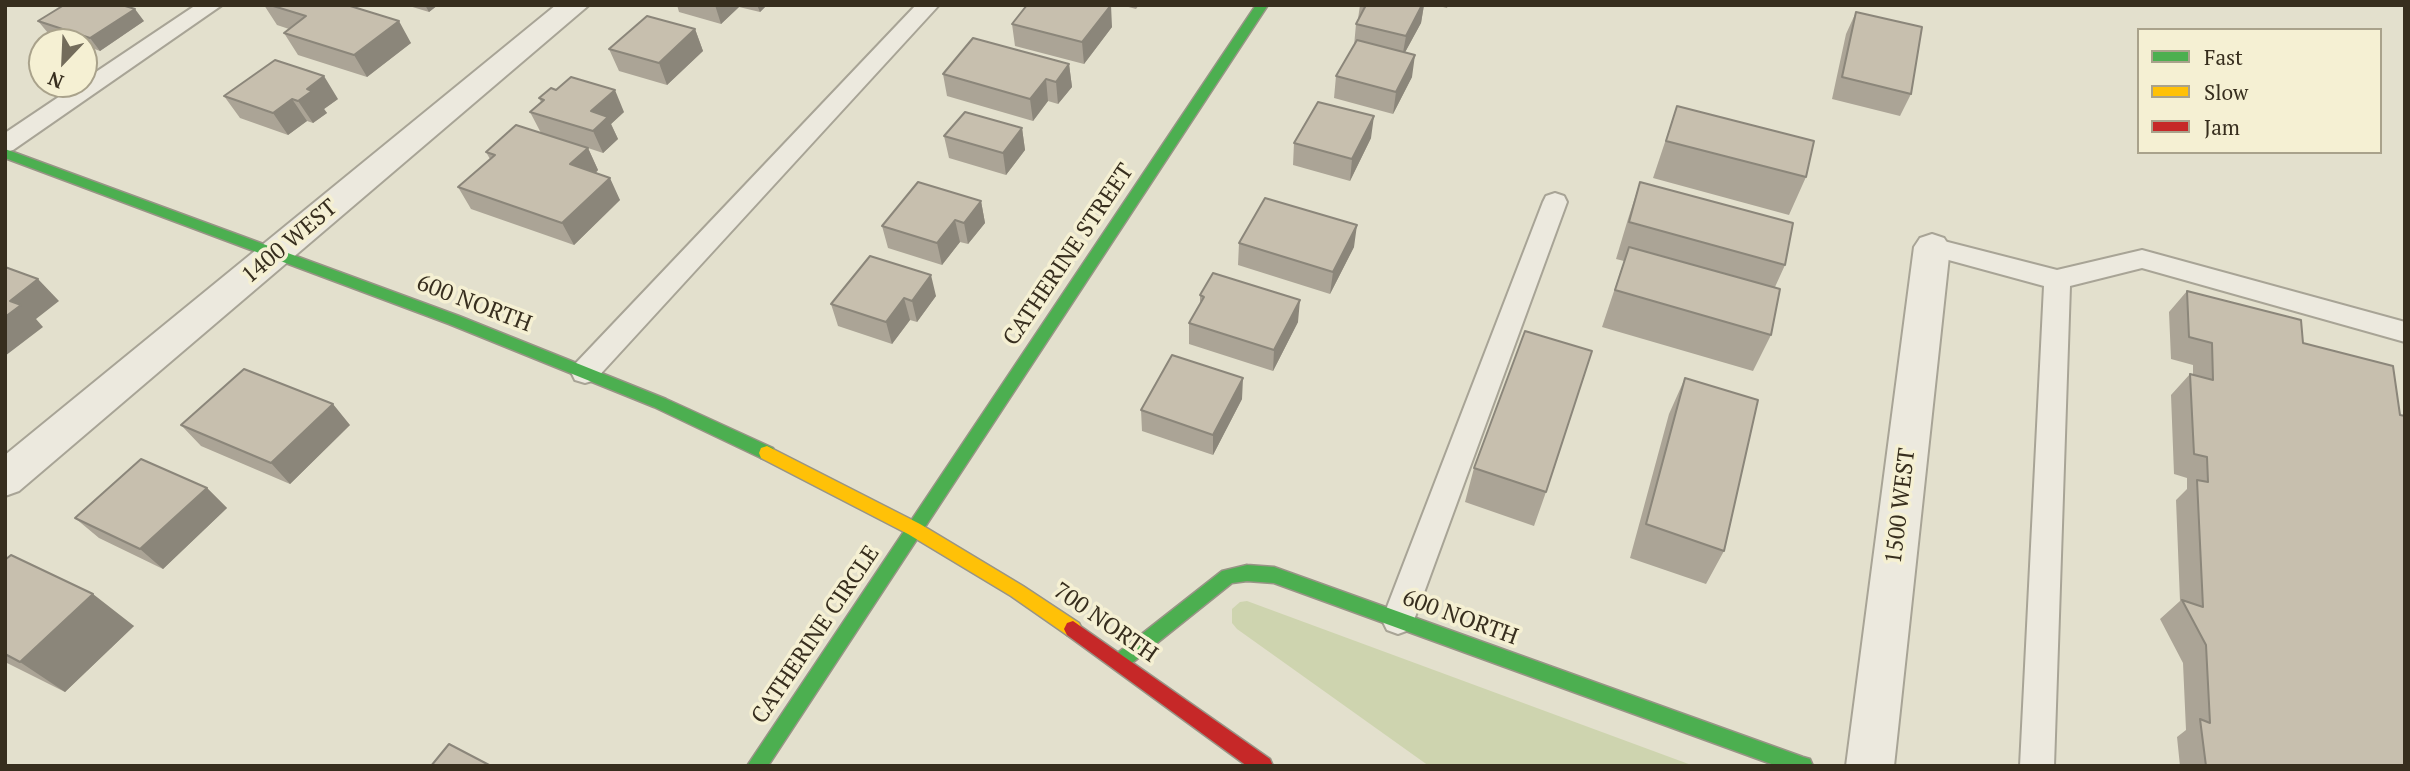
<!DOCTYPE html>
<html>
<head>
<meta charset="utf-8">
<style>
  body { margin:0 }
  #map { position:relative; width:2410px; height:771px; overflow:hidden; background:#e3e0cd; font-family:"PT Serif",serif }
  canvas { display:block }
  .frame { position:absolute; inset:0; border:7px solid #372e1e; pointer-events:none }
  .legend { position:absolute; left:2137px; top:28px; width:245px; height:126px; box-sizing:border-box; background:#f5f0d3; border:2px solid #a9a28b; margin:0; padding:9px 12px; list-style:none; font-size:21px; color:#372e1e }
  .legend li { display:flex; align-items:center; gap:14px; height:35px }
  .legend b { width:35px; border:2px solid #a9a28b }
  .north { position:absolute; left:28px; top:28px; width:70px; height:70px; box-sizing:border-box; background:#f5f0d3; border:2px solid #a9a28b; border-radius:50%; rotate:203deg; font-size:19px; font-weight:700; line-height:28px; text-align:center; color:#372e1e }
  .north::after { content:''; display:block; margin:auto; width:24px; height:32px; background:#736c5b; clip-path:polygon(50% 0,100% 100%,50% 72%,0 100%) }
</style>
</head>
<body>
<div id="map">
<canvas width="2410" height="771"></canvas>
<div class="frame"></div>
<ul class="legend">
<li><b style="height:9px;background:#4caf50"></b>Fast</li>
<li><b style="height:9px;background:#ffc107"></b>Slow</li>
<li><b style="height:9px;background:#c62828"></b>Jam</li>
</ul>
<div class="north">N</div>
</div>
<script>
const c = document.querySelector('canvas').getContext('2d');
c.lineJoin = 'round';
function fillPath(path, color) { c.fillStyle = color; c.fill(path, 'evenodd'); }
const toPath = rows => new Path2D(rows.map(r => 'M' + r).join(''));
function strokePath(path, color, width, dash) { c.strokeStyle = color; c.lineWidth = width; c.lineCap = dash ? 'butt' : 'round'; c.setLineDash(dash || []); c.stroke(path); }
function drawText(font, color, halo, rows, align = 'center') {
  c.font = font + ' "PT Serif",serif'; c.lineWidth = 7; c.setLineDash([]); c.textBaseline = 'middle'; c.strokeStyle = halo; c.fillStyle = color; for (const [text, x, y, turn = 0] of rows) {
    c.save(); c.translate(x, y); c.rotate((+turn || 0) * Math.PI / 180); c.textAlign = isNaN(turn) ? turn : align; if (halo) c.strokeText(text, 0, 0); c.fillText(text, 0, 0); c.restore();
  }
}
const green = toPath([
  [1247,601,1694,766,1429,766,1237,629,1232,623,1232,609,1240,602]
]);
const lane = toPath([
  [196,5,222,5,13,150,5,152,5,133,78,84,84,84,84,80,196,5],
  [916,5,939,5,595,380,585,383,575,380,571,372,575,364,916,5],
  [1555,193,1564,196,1567,202,1414,620,1409,630,1398,634,1387,630,1382,620,1543,202,1546,196,1555,193],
  [1932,238,2057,270,2142,250,2405,322,2405,342,2142,268,2070,286,2054,766,2020,766,2044,286,1923,253,1919,247,1923,241,1932,238]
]);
const street = toPath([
  [556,5,589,5,19,491,5,496,5,455,556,5],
  [1932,234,1944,238,1950,247,1894,766,1846,766,1914,247,1920,238,1932,234]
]);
const fast = toPath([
  [1256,5,1268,5,768,766,747,766,1256,5],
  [5,149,459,316,666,399,773,448,775,453,773,458,767,460,761,458,654,407,449,324,5,158,5,149],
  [1247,565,1274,567,1803,757,1810,759,1813,766,1777,766,1274,583,1247,581,1232,583,1127,667,1121,669,1115,667,1112,661,1115,655,1222,571,1247,565]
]);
const slow = toPath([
  [767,446,920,524,1023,586,1079,623,1082,629,1079,635,1073,637,1067,635,1011,596,908,534,761,458,759,453,761,448,767,446]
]);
const jam = toPath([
  [1073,621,1270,759,1273,766,1247,766,1067,635,1064,629,1067,623,1073,621]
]);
const wall = toPath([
  [264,5,347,5,411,43,367,77,298,55,284,33,289,29,277,25],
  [406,5,438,5,429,12],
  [677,5,767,5,760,12,739,7,721,24,679,12],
  [1121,5,1139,5,1136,9],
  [1360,5,1424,5,1421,23,1405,52,1412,77,1393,114,1334,98,1336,76,1354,46,1356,24,1358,19],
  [1435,5,1448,5,1447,8],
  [1856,12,1911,94,1900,116,1832,99,1846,34],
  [38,21,144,21,100,51,84,45,84,42,74,42,48,33],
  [1012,24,1112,27,1084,64,1015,46],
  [695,29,703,51,667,85,619,71,609,49],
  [1069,64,1072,87,1058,104,1048,101,1033,121,947,96,943,74],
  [224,96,338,99,324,109,327,113,313,123,307,121,288,135,240,118],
  [539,98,624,112,611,124,618,139,603,153,588,148,598,170,596,173,620,200,574,245,471,209,458,187,490,159,486,152,541,133,530,112,541,102],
  [1677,106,1806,177,1789,215,1653,178],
  [1022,128,1025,150,1006,175,949,158,944,136],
  [1371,138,1350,181,1293,165,1294,143],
  [1640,182,1785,265,1775,287,1771,335,1753,371,1602,327,1624,261,1616,259,1628,219],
  [981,201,985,223,968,244,960,242,942,265,888,248,882,226],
  [1239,243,1354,247,1330,294,1238,265],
  [870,256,936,296,917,322,910,320,892,344,838,326,831,304],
  [2187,291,2303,343,2405,766,2180,766,2177,737,2186,730,2183,663,2160,619,2180,601,2176,500,2187,489,2187,478,2174,474,2171,395,2190,374,2193,374,2193,365,2171,359,2169,312],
  [1200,295,1298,322,1273,371,1189,344,1189,323,1200,304],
  [1685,378,1724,551,1706,584,1630,558,1669,414],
  [1242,399,1213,455,1142,431,1141,410],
  [181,425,350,425,290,484,201,446],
  [1474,468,1546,492,1534,526,1465,502],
  [207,488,227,508,163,569,99,538,75,518],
  [5,560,134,626,65,692,5,662]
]);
const shadedWall = toPath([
  [425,5,438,5,429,12],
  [715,5,739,5,739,7,721,24],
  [757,5,767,5,760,12],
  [1111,5,1112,27,1084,64,1082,42],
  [1422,5,1424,5,1421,23,1402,58,1406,36],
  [135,9,144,21,100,51,90,38],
  [399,21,411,43,367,77,354,55],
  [695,29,703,51,667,85,659,63],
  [1415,55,1412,77,1393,114,1396,92],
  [1069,64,1072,87,1058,104,1056,82],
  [324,76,338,99,324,109,327,113,313,123,298,101,307,89],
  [1046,79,1048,101,1033,121,1030,99],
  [615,90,624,112,611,124,618,139,603,153,593,131,591,111],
  [292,99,307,121,288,135,273,113],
  [1374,116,1371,138,1350,181,1352,159],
  [1022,128,1025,150,1006,175,1003,153],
  [588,148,598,170,581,187,570,164],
  [610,178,620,200,574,245,562,223],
  [981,201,985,223,968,244,964,223],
  [955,220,960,242,942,265,937,243],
  [1357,225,1354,247,1330,294,1333,272],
  [931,275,936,296,917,322,912,301],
  [38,279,59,301,36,319,43,327,5,356,5,317,10,301],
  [904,298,910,320,892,344,886,322],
  [1300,300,1298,322,1273,371,1274,350],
  [1243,378,1242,399,1213,455,1213,435],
  [333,404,350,425,290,484,271,463],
  [207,488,227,508,163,569,140,549],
  [93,594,134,626,65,692,20,662]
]);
const building = toPath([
  [64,5,122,5,135,9,90,38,38,21,64,5],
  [270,5,347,5,399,21,354,55,284,33,306,16,270,5],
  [1027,5,1111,5,1082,42,1012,24,1027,5],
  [1366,5,1422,5,1406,36,1356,24,1366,5],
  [1856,12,1922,27,1911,94,1842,77,1856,12],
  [647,16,695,29,659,63,609,49,647,16],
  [973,38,1069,64,1056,82,1046,79,1030,99,943,74,973,38],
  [1357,40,1415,55,1396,92,1336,76,1357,40],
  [275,60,324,76,307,89,312,91,298,101,292,99,273,113,224,96,275,60],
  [571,77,615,90,591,111,608,117,593,131,530,112,544,100,539,98,551,88,556,90,571,77],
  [1318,102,1374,116,1352,159,1294,143,1318,102],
  [1677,106,1814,141,1806,177,1666,141,1677,106],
  [965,112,1022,128,1003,153,944,136,965,112],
  [516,125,588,148,570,164,610,178,562,223,458,187,495,155,486,152,516,125],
  [918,182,981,201,964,223,955,220,937,243,882,226,918,182],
  [1640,182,1793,223,1785,265,1629,222,1640,182],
  [1265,198,1357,225,1333,272,1239,243,1265,198],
  [1629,247,1780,289,1771,335,1615,290,1629,247],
  [870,256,931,275,912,301,904,298,886,322,831,304,870,256],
  [5,267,38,279,10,301,21,305,5,317,5,267],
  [1213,273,1300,300,1274,350,1189,323,1204,297,1200,295,1213,273],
  [2187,291,2301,320,2303,343,2393,366,2400,415,2405,416,2405,766,2206,766,2200,719,2210,723,2206,645,2182,600,2203,607,2197,480,2208,482,2207,457,2194,454,2190,374,2213,380,2212,343,2189,337,2187,291],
  [1525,331,1592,351,1546,492,1474,468,1525,331],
  [1172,355,1243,378,1213,435,1141,410,1172,355],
  [244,369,333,404,271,463,181,425,244,369],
  [1685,378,1758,400,1724,551,1646,524,1685,378],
  [141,459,207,488,140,549,75,518,141,459],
  [11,555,93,594,20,662,5,654,5,560,11,555],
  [449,744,491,766,431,766,449,744]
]);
const streetNames = [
  ["1400 WEST",290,242,-40],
  ["CATHERINE STREET",1069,255,-56],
  ["600 NORTH",474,304,21],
  ["1500 WEST",1901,506,-83],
  ["600 NORTH",1460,618,20],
  ["700 NORTH",1105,623,35],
  ["CATHERINE CIRCLE",816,635,-56]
];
fillPath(green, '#ced4af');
strokePath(lane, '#a8a496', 4);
strokePath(street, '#a8a496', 4);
strokePath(fast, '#989486', 3);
strokePath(slow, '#989486', 3);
strokePath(jam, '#989486', 3);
fillPath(lane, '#ece9de');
fillPath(street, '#ece9de');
fillPath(fast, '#4caf50');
fillPath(slow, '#ffc107');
fillPath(jam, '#c62828');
fillPath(wall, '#aba496');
fillPath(shadedWall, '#8b867a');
fillPath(building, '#c7bfae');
strokePath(building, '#8b867a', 2);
drawText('23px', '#372e1e', '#f5f0d3', streetNames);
</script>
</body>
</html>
